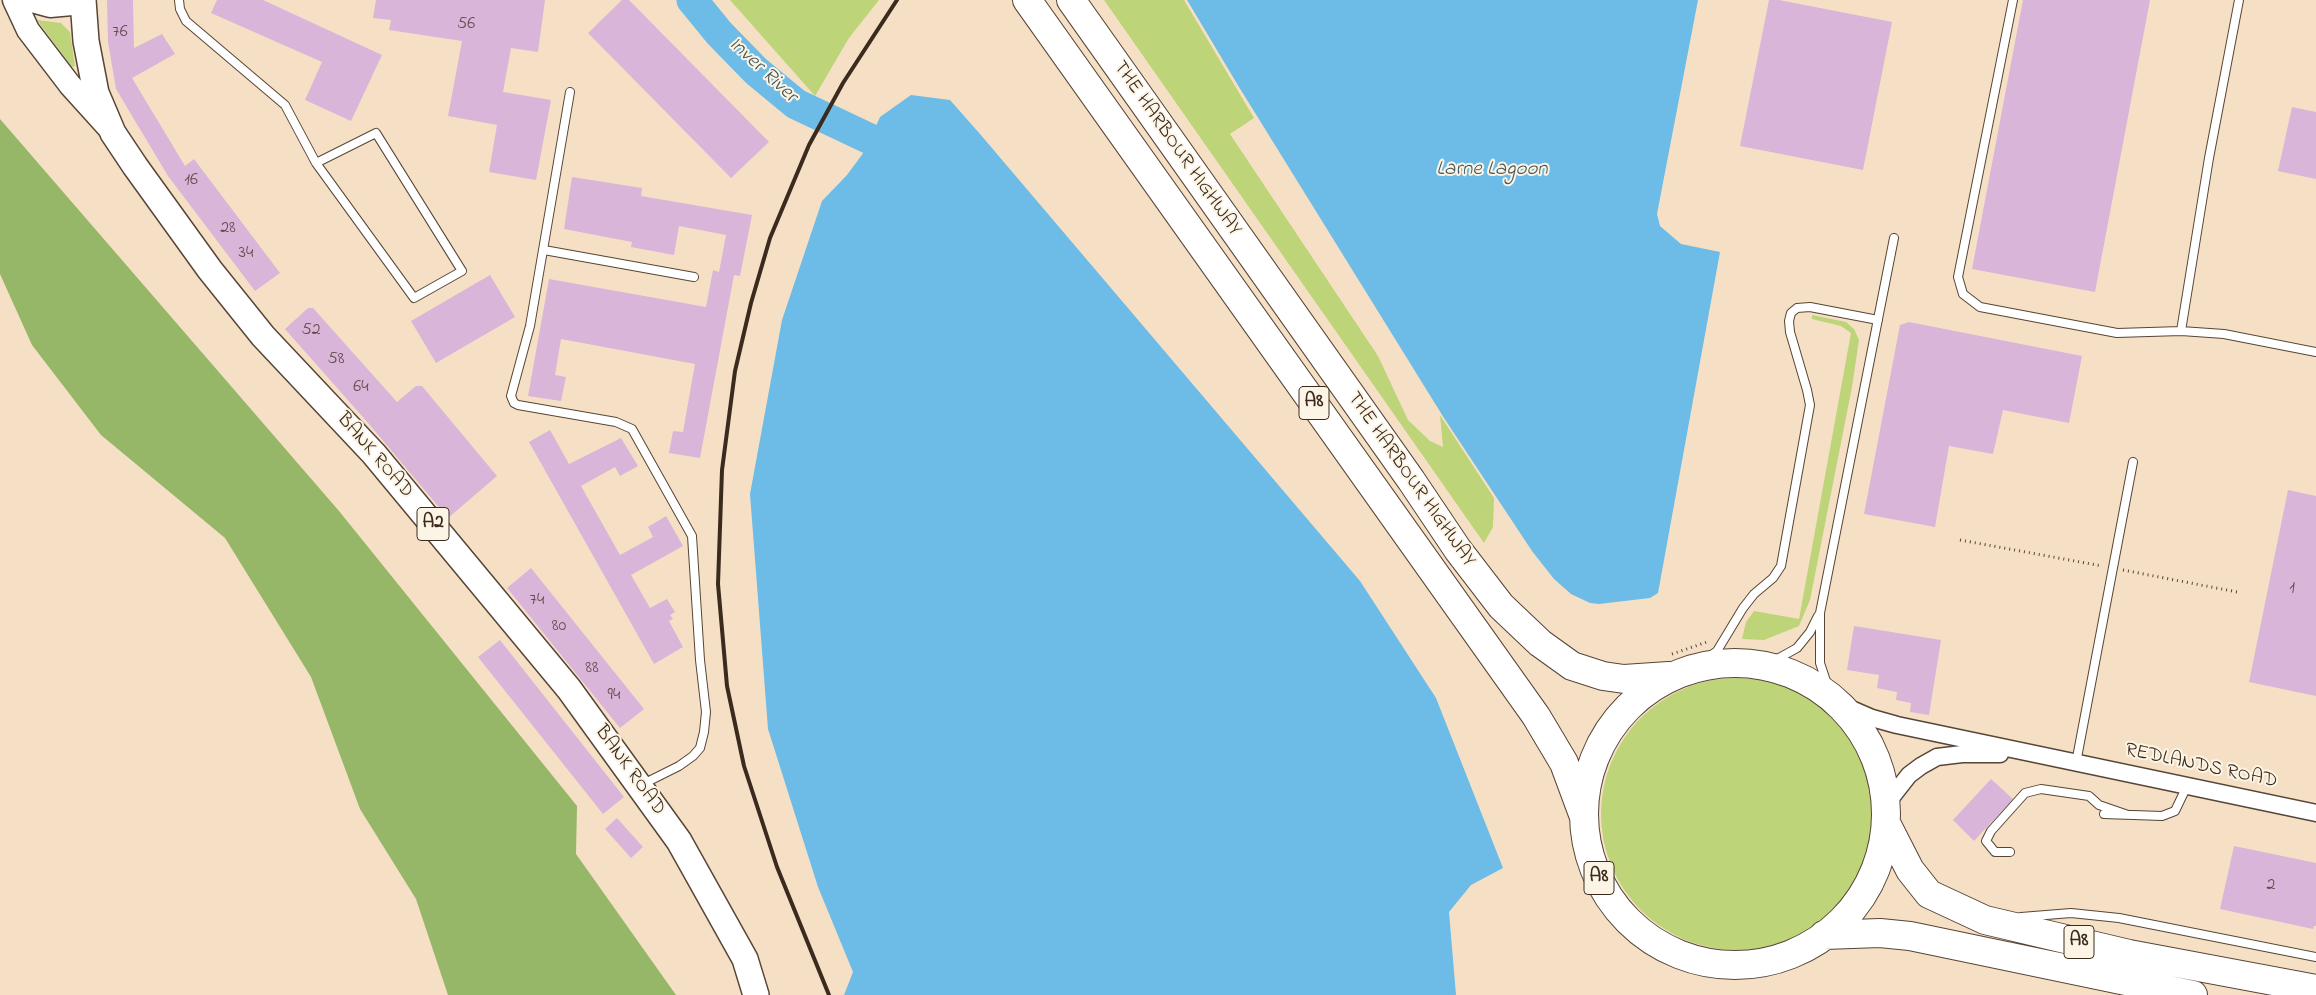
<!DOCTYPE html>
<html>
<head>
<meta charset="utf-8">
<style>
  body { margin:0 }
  canvas { display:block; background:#f5e0c5 }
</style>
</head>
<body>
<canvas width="2316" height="995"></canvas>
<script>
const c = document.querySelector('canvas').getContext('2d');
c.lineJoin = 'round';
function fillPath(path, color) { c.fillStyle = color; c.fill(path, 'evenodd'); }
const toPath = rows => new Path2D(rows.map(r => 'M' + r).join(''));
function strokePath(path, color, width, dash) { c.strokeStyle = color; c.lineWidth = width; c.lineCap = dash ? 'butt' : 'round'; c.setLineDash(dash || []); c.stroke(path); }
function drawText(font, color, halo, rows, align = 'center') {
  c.font = font + ' "Indie Flower",sans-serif'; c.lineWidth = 4; c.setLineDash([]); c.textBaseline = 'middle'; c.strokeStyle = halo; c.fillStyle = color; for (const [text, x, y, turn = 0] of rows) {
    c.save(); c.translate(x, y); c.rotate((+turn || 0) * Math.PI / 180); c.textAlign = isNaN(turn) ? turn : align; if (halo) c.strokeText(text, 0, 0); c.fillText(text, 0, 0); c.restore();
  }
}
const green = toPath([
  [730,0,879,0,849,38,815,96],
  [1104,0,1184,0,1254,118,1230,134,1378,356,1408,420,1430,441,1443,447,1440,415,1494,498,1493,527,1484,543],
  [37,20,61,23,70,32,75,66,72,67],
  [1812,315,1846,322,1854,329,1859,340,1852,387,1810,600,1799,626,1764,640,1742,639,1746,622,1754,611,1799,619,1851,333,1841,326,1812,319],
  '1601 814a136 136 0 1 1 272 0a136 136 0 1 1-272 0Z'
]);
const forest = toPath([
  [0,119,339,511,577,806,576,854,676,995,448,995,416,899,360,809,311,677,225,538,101,435,32,345,0,274]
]);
const water = toPath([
  [1187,0,1698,0,1657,214,1660,226,1681,244,1720,252,1658,593,1650,598,1599,604,1590,603,1571,594,1554,579,1532,551,1444,418,1239,87],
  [911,95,950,100,980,134,1360,581,1436,698,1503,868,1471,885,1449,912,1456,995,844,995,853,972,818,887,768,729,750,494,782,320,822,201,847,175,864,152,880,117]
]);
const river = toPath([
  [692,0,719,33,756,71,796,104,870,139]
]);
const building = toPath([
  [107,0,133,0,134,48,162,34,175,54,132,78,185,166,194,159,280,273,255,291,168,176,116,89,108,42],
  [217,0,263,0,382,55,351,121,305,100,322,62,211,13],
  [376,0,545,0,538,52,511,48,503,92,551,100,536,180,489,172,497,125,448,116,462,41,389,30,391,20,373,18],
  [622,0,629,0,769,142,731,178,588,33],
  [1769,0,1779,0,1892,22,1863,170,1740,146],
  [2023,0,2150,0,2095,292,1972,269],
  [2292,107,2316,112,2316,179,2278,171],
  [572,177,642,188,641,196,752,215,740,276,734,275,700,458,669,453,673,431,683,432,695,364,561,339,555,375,566,377,561,401,528,396,549,279,706,307,713,270,719,272,726,235,679,226,674,255,631,247,632,242,564,229],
  [490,275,515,317,436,363,411,321],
  [308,308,313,308,397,402,416,386,422,386,497,476,448,518,369,424,285,329],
  [1909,322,2082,356,2069,423,2003,410,1993,454,1949,446,1935,527,1864,514,1900,325],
  [550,430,569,464,621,438,638,466,620,476,615,467,581,486,620,555,653,537,648,527,666,516,683,546,631,575,650,608,667,599,675,612,670,615,673,619,669,621,683,647,654,664,529,442],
  [2288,490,2316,496,2316,696,2249,682],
  [531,568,644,709,620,728,507,588],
  [1854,626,1941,640,1929,715,1910,712,1911,703,1896,700,1897,692,1877,688,1879,675,1847,670],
  [500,640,624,797,603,814,478,657],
  [1991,779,2013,799,1974,841,1953,820],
  [617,818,643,847,631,858,605,829],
  [2234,846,2316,863,2316,926,2314,926,2313,929,2220,909]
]);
const path = toPath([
  [1960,540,2102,566],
  [2123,570,2237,592],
  [1672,654,1707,642]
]);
const lane = toPath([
  [179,0,180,9,186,21,285,105,316,163,414,298,462,271,376,133,316,163],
  [2013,0,1958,277,1963,294,1980,307,2117,333,2181,331,2224,334,2316,352],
  [570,92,530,326,511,396,514,403,518,405,616,422,632,429,692,536,700,660,706,712,704,732,700,748,693,756,679,766,643,784],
  [544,250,694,277],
  [2181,331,2209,158,2239,0],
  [1756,664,1779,658,1797,648,1810,632,1818,616],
  [1694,667,1717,651,1743,608,1754,594,1773,578,1781,566,1810,405,1807,390,1790,332,1789,321,1791,313,1797,308,1810,307,1878,320],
  [1831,696,1820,663,1820,613,1894,238],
  [2076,763,2133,462],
  [2104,814,2162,816,2175,811,2187,786],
  [2010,852,1995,852,1986,841,1991,831,2025,793,2041,789,2089,796,2099,805,2128,815],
  [2021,917,2071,913,2119,918,2316,957]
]);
const street = toPath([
  [1842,705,1872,718,1897,725,2316,813],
  [1887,803,1909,775,1921,766,1937,757,1962,754,2000,754]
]);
const secondary = toPath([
  [14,0,28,30,70,85,108,127],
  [28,0,50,6,83,3]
]);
const primary = toPath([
  [83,0,86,41,96,93,113,133,135,166,210,270,263,336,374,454,569,689,679,841,745,959,756,995]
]);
const highway = toPath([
  [1027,0,1536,716,1564,763,1584,817],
  [1071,0,1411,480,1458,550,1501,606,1540,643,1572,666,1603,676,1624,679,1669,676],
  '1584 814a151 151 0 1 1 302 0a151 151 0 1 1-302 0Z',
  [1886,823,1910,870,1929,894,1985,920,2129,954,2316,989],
  [1824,935,1880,933,1910,936,2193,995]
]);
const rail = toPath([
  [829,995,777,867,744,766,727,686,718,584,722,470,735,371,751,303,770,238,809,145,843,83,897,0]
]);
const numberNames = [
  ["56",466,25],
  ["76",120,33],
  ["16",191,181],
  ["28",228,229],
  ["34",246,254],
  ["52",311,331],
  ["58",336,360],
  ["64",361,388],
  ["1",2292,589],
  ["74",537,601],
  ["80",559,627],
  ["88",592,669],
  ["94",614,696],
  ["2",2271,886]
];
const shields = [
  [1314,403,30],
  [433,524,32],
  [1599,878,30],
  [2079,942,30]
];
const shieldNames = [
  ["A8",1314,403],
  ["A2",433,524],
  ["A8",1599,878],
  ["A8",2079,942]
];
const streetNames = [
  ["THE HARBOUR HIGHWAY",1176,149,55],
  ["BANK ROAD",374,456,49],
  ["THE HARBOUR HIGHWAY",1410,480,55],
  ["REDLANDS ROAD",2201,767,12],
  ["BANK ROAD",629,771,54]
];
const waterNames = [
  ["Inver River",762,71,43],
  ["Larne Lagoon",1492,171]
];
fillPath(green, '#bed478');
fillPath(forest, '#96b668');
fillPath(water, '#6dbbe7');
strokePath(river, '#6dbbe7', 31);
fillPath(building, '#d9b5da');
strokePath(lane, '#574537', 10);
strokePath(street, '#574537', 19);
strokePath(secondary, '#574537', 25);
strokePath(primary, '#574537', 28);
strokePath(highway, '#574537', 30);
strokePath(path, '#574537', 3, [1, 4]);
strokePath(lane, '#fff', 8);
strokePath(street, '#fff', 16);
strokePath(secondary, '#fff', 22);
strokePath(primary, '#fff', 25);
strokePath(highway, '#fff', 28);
strokePath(rail, '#3b2a1e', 4);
drawText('18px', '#624d4d', null, numberNames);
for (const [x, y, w] of shields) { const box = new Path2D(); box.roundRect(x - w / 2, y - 16.5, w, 33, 4); c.fillStyle = '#fcf5e5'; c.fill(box); strokePath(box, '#3b2a1e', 1); }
drawText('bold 19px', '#3b2a1e', null, shieldNames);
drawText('20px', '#3b2a1e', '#fcf5e5', streetNames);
drawText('italic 21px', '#4a565a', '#fcf5e5', waterNames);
</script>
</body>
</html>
